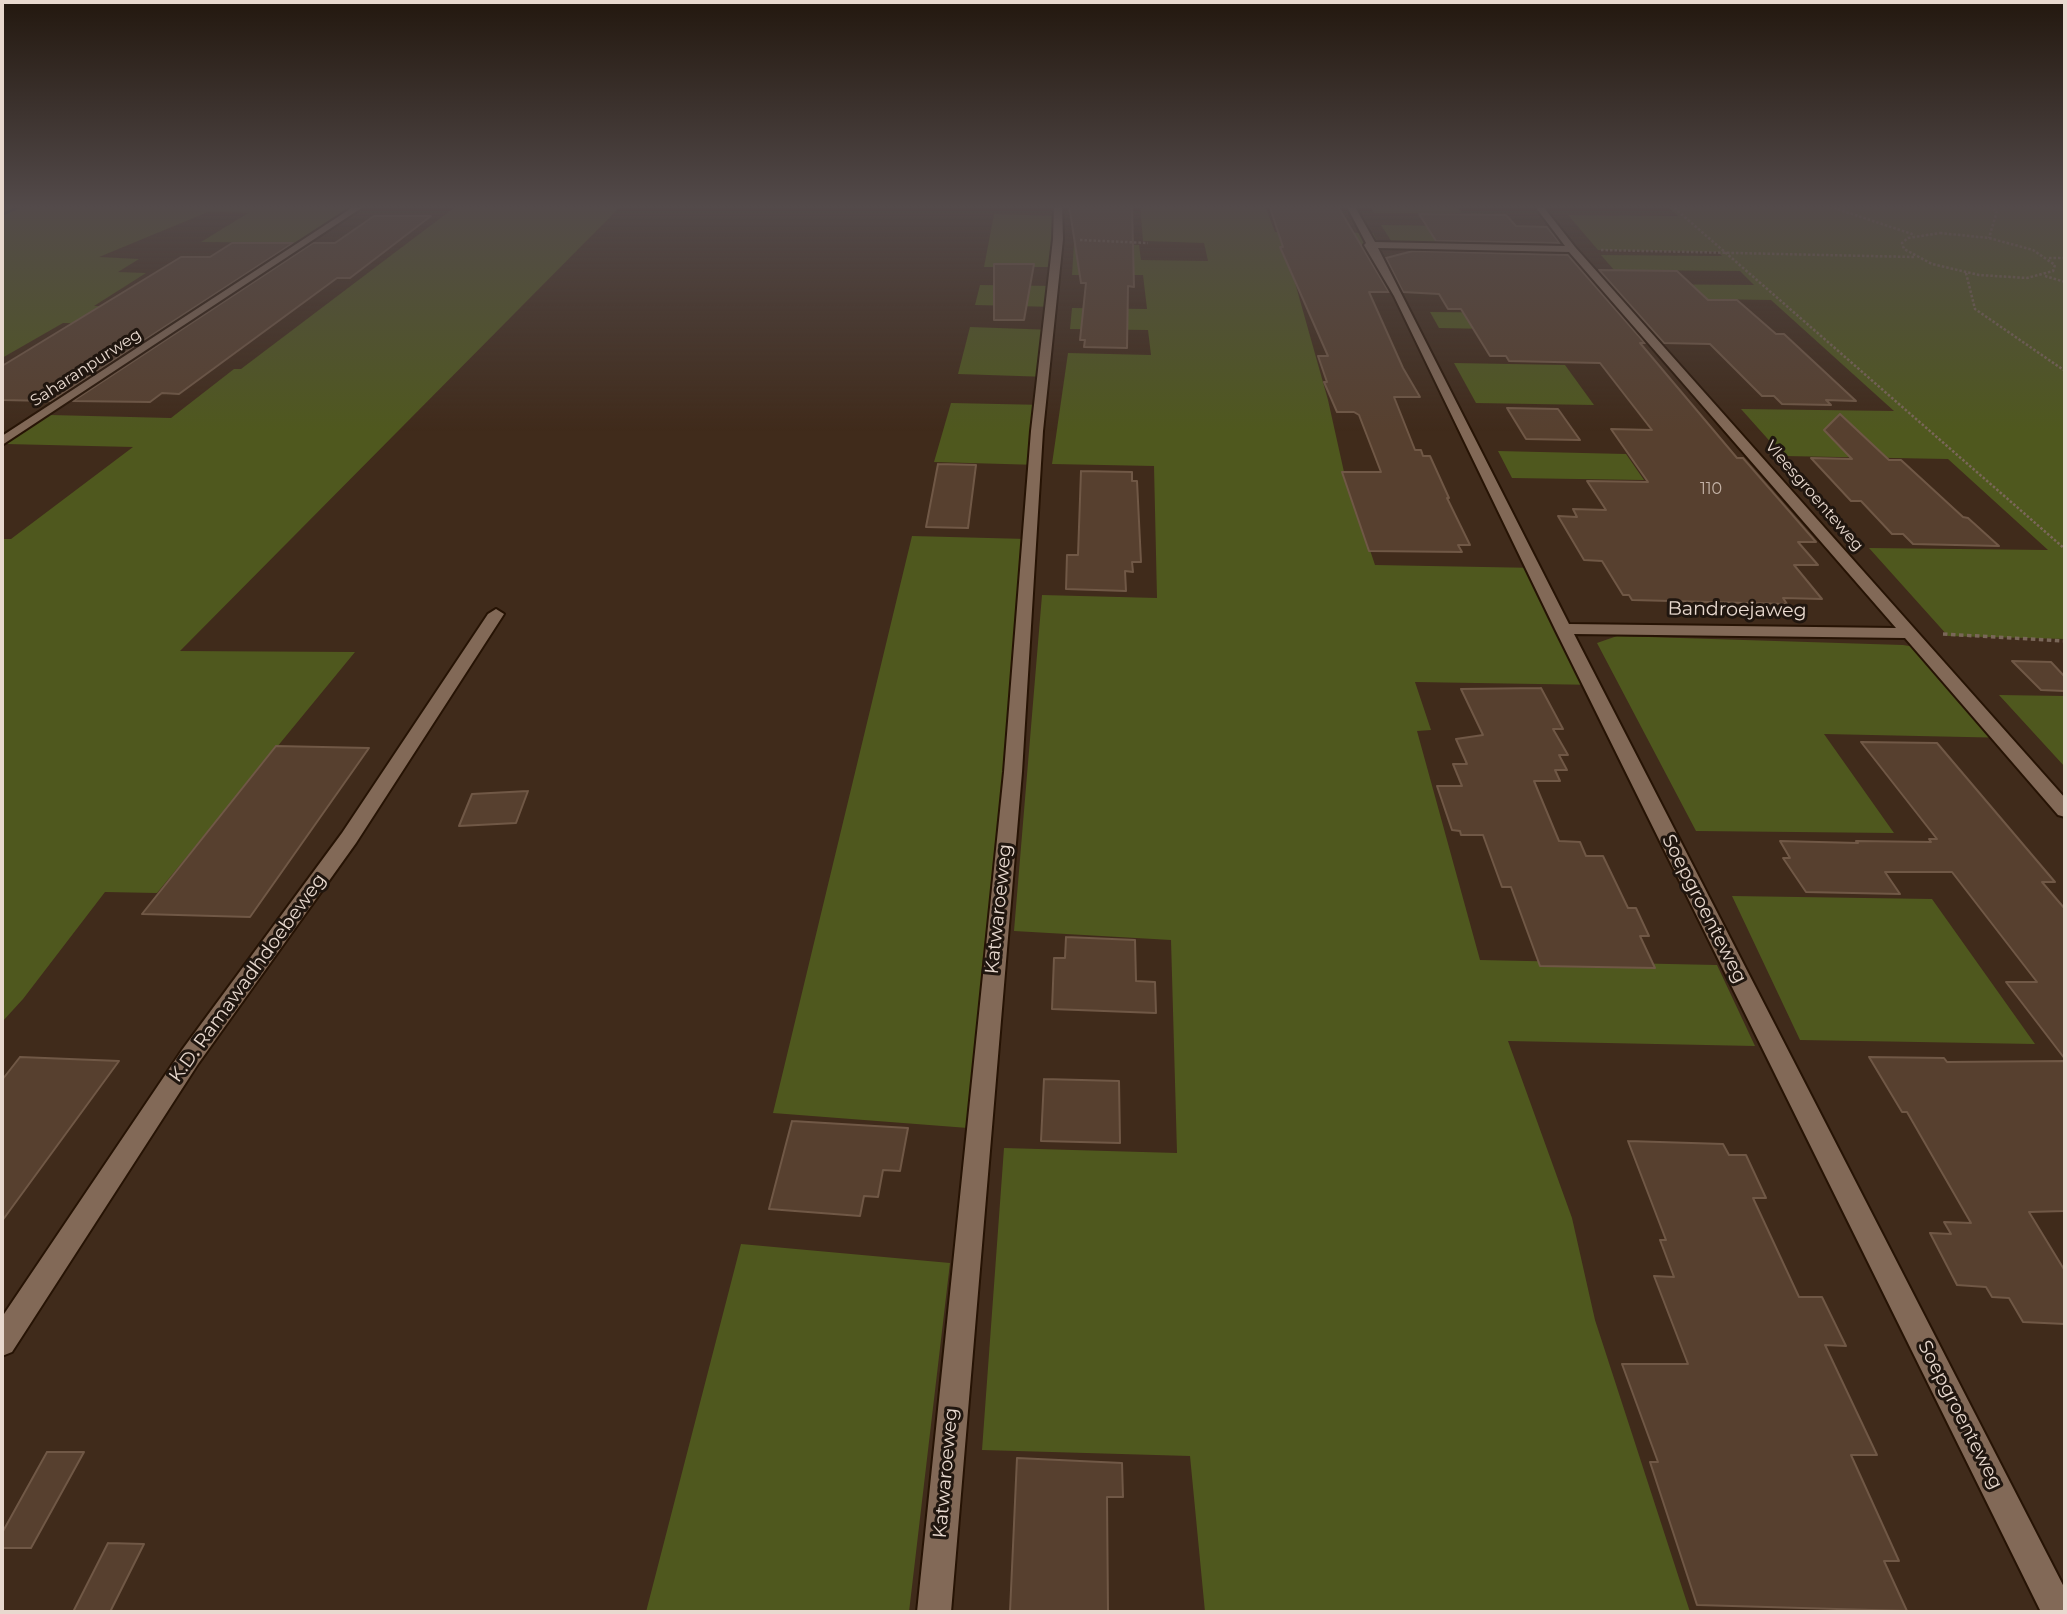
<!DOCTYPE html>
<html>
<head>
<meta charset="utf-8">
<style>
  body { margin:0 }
  #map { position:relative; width:2067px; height:1614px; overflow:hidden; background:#402b1b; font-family:Montserrat,sans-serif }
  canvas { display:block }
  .frame { position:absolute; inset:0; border:4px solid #e8d9cf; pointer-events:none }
</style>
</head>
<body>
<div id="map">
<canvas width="2067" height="1614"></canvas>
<div class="frame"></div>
</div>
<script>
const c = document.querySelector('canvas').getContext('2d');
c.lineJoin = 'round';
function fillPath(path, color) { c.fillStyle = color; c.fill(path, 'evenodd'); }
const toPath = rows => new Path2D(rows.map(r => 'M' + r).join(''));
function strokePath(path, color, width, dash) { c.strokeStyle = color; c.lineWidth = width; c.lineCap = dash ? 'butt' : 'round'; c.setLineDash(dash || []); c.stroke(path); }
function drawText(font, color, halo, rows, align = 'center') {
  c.font = font + ' Montserrat,sans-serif'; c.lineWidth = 6; c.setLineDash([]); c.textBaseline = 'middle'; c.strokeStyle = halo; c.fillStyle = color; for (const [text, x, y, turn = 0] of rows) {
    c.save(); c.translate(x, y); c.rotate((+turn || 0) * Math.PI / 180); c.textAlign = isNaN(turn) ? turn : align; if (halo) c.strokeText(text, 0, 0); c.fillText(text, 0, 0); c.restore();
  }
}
const green = toPath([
  [2,205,356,205,298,243,201,242,248,213,208,212,99,257,139,259,118,272,146,273,94,306,199,308,172,325,63,323,2,358],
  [368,205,622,205,180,651,355,652,157,893,105,892,23,999,2,1022,2,539,11,539,133,447,6,444,50,415,171,418,234,369,241,369,455,207],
  [1140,205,1265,205,1275,232,1373,233,1382,251,1282,250,1294,279,1328,400,1344,472,1375,565,1539,568,1599,685,1415,682,1431,730,1417,731,1480,960,1717,965,1755,1046,1508,1041,1572,1218,1595,1320,1690,1612,1205,1612,1190,1456,982,1450,1004,1148,1177,1153,1171,940,1014,931,1042,595,1157,598,1154,466,1052,464,1068,353,1151,355,1148,330,1070,329,1072,308,1147,309,1143,275,1072,275,1074,243,1139,245,1141,260,1208,261,1204,243,1143,241],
  [1369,205,1456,205,1462,213,1374,213],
  [1666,205,2065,205,2065,639,1948,636,1869,548,2048,550,1948,459,1783,456,1741,409,1894,411,1771,300,1640,298,1628,284,1754,285,1740,271,1614,270,1601,255,1722,256,1718,252,1598,250,1568,215,1678,216],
  [994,214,1064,216,1061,267,984,267],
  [1381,225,1467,226,1482,248,1393,244],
  [980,285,1058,286,1056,307,975,305],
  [1430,312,1531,313,1543,330,1439,328],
  [970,327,1054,330,1049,377,958,374],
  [1454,363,1565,365,1594,405,1476,403],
  [951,403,1045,405,1039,465,934,462],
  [1498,451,1626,454,1644,480,1512,478],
  [912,536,1027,539,968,1128,773,1113],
  [1617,636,1903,645,1922,648,1937,654,1948,664,2013,738,1824,734,1894,833,1696,831,1597,643],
  [1999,695,2065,696,2065,767],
  [1732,896,1932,899,2035,1044,1800,1040],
  [741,1244,950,1263,909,1612,646,1612]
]);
const stream = toPath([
  [21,205,27,205,2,216,2,213,21,205]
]);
const building = toPath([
  [1069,205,1132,205,1134,287,1128,286,1127,348,1084,347,1085,340,1080,340,1086,283,1081,283,1069,205],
  [1269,205,1337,205,1389,292,1369,292,1403,368,1420,397,1394,397,1415,450,1421,450,1423,456,1430,456,1449,498,1447,498,1470,545,1458,545,1462,552,1369,551,1342,472,1381,472,1359,415,1354,412,1337,412,1324,382,1327,382,1318,356,1328,356,1280,247,1283,247,1269,205],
  [1419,214,1506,215,1516,226,1547,227,1560,243,1436,241,1419,214],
  [374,216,431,216,350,278,337,278,179,394,162,393,150,402,73,401,313,243,335,243,374,216],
  [232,243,293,243,51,401,2,400,2,366,181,257,210,257,232,243],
  [1413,251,1568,255,1645,343,1640,343,1737,458,1743,458,1816,542,1798,542,1818,565,1794,565,1822,599,1783,598,1787,604,1632,600,1629,595,1623,595,1602,561,1584,560,1558,516,1577,517,1573,509,1606,510,1587,481,1648,482,1611,429,1652,430,1600,363,1509,361,1506,356,1490,356,1461,309,1448,309,1439,294,1403,292,1386,258,1413,251],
  [994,264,1034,264,1024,320,994,320,994,264],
  [1599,270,1677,271,1708,300,1737,300,1776,334,1784,334,1856,401,1826,400,1831,405,1782,404,1774,396,1762,396,1710,344,1664,343,1599,270],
  [1507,408,1558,409,1580,440,1526,439,1507,408],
  [1840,414,1889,460,1901,460,1963,517,1968,518,1999,546,1913,544,1903,534,1892,534,1861,501,1851,501,1811,458,1852,459,1824,430,1840,414],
  [938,464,976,465,968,528,926,527,938,464],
  [1081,471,1132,472,1132,481,1137,481,1141,562,1132,562,1133,572,1125,571,1126,591,1066,589,1067,555,1078,555,1081,471],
  [2012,661,2051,662,2065,677,2065,691,2041,690,2012,661],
  [1541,688,1563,729,1553,729,1568,755,1559,755,1567,770,1555,770,1560,781,1534,781,1559,841,1580,842,1586,856,1603,856,1628,908,1636,908,1649,936,1640,936,1655,968,1540,966,1511,887,1502,887,1483,835,1461,835,1460,831,1452,830,1437,786,1462,786,1453,764,1467,764,1456,739,1483,735,1461,689,1541,688],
  [1861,742,1937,743,2055,882,2042,882,2065,909,2065,1059,2006,982,2037,982,1952,872,1885,872,1900,894,1806,892,1783,858,1790,858,1780,841,1858,843,1856,841,1931,842,1929,839,1937,839,1861,742],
  [276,746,369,748,250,917,142,914,276,746],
  [528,791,516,823,459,826,472,794,528,791],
  [1066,937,1135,940,1136,981,1155,982,1156,1013,1052,1009,1054,958,1065,958,1066,937],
  [20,1057,119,1061,2,1221,2,1080,20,1057],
  [1869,1057,1944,1058,1947,1062,2065,1061,2065,1211,2029,1212,2065,1271,2065,1324,2023,1322,2009,1298,1992,1297,1986,1287,1957,1285,1930,1233,1951,1234,1944,1222,1971,1223,1907,1112,1902,1112,1869,1057],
  [1044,1079,1119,1081,1120,1143,1041,1141,1044,1079],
  [792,1121,908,1128,900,1171,883,1170,878,1197,864,1196,860,1216,769,1209,792,1121],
  [1628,1141,1723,1144,1729,1155,1746,1155,1766,1198,1753,1198,1799,1297,1822,1297,1846,1346,1825,1345,1877,1455,1851,1455,1899,1561,1884,1561,1907,1611,1697,1605,1650,1462,1658,1462,1622,1364,1688,1364,1654,1276,1674,1277,1660,1240,1666,1240,1628,1141],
  [47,1452,84,1452,31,1548,2,1548,2,1533,47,1452],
  [1017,1458,1122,1463,1123,1497,1107,1497,1108,1612,1010,1612,1017,1458],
  [108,1543,144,1544,110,1612,73,1612,108,1543]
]);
const pathFar1 = toPath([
  [1671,205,2065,549],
  [1825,205,1915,235],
  [1985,205,1997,211,1989,238],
  [1940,233,1989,238,2033,250,2055,265,2053,271,2027,278,1979,275,1932,264,1904,249,1902,243,1908,238,1940,233],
  [1080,240,1148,243],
  [1601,250,1914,257],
  [2049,258,2065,258],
  [1966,273,1975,309,2065,371],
  [2045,276,2065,282]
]);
const path = toPath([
  [1943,634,2065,641]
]);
const minor = toPath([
  [356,205,366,205,2,445,2,436,356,205],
  [1054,205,1062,205,1063,239,1043,431,1022,772,951,1612,917,1612,1004,772,1031,431,1053,239,1054,205],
  [1346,205,1354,205,1375,242,1565,246,1534,205,1542,205,1575,247,2065,798,2065,817,2058,815,1905,638,1574,634,2065,1589,2065,1612,2041,1612,1555,629,1394,296,1364,245,1366,243,1346,205],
  [1378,248,1569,252,1896,628,1569,624,1378,248],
  [496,609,504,614,356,843,198,1064,12,1352,2,1356,2,1317,182,1050,342,833,488,614,496,609]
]);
const farStreetnames = [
  ["Saharanpurweg",86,368,-33],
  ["Vleesgroenteweg",1814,496,49]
];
const numberNames = [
  ["110",1711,489]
];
const streetNames = [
  ["Bandroejaweg",1737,610,1],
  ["Katwaroeweg",999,909,-84],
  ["Soepgroenteweg",1704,909,63],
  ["K.D. Ramawadhdoebeweg",248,978,-54],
  ["Soepgroenteweg",1960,1415,63],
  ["Katwaroeweg",946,1473,-85]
];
fillPath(green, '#4f581e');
fillPath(stream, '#0b2230');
fillPath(building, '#57402f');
strokePath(building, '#705846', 2);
strokePath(minor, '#261304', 4);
strokePath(pathFar1, '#7a6759', 2.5, [2.5, 2]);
strokePath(path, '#7a6759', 3.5, [4.5, 3.5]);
fillPath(minor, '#826957');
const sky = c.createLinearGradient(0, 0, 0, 431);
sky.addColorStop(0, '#23180f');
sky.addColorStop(0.48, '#534a4a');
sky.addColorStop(1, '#534a4a00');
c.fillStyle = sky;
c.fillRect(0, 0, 2067, 431);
drawText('16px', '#e8d9cf', '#20160f', farStreetnames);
drawText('16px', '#c4b3a7', null, numberNames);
drawText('19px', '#e8d9cf', '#20160f', streetNames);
</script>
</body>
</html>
